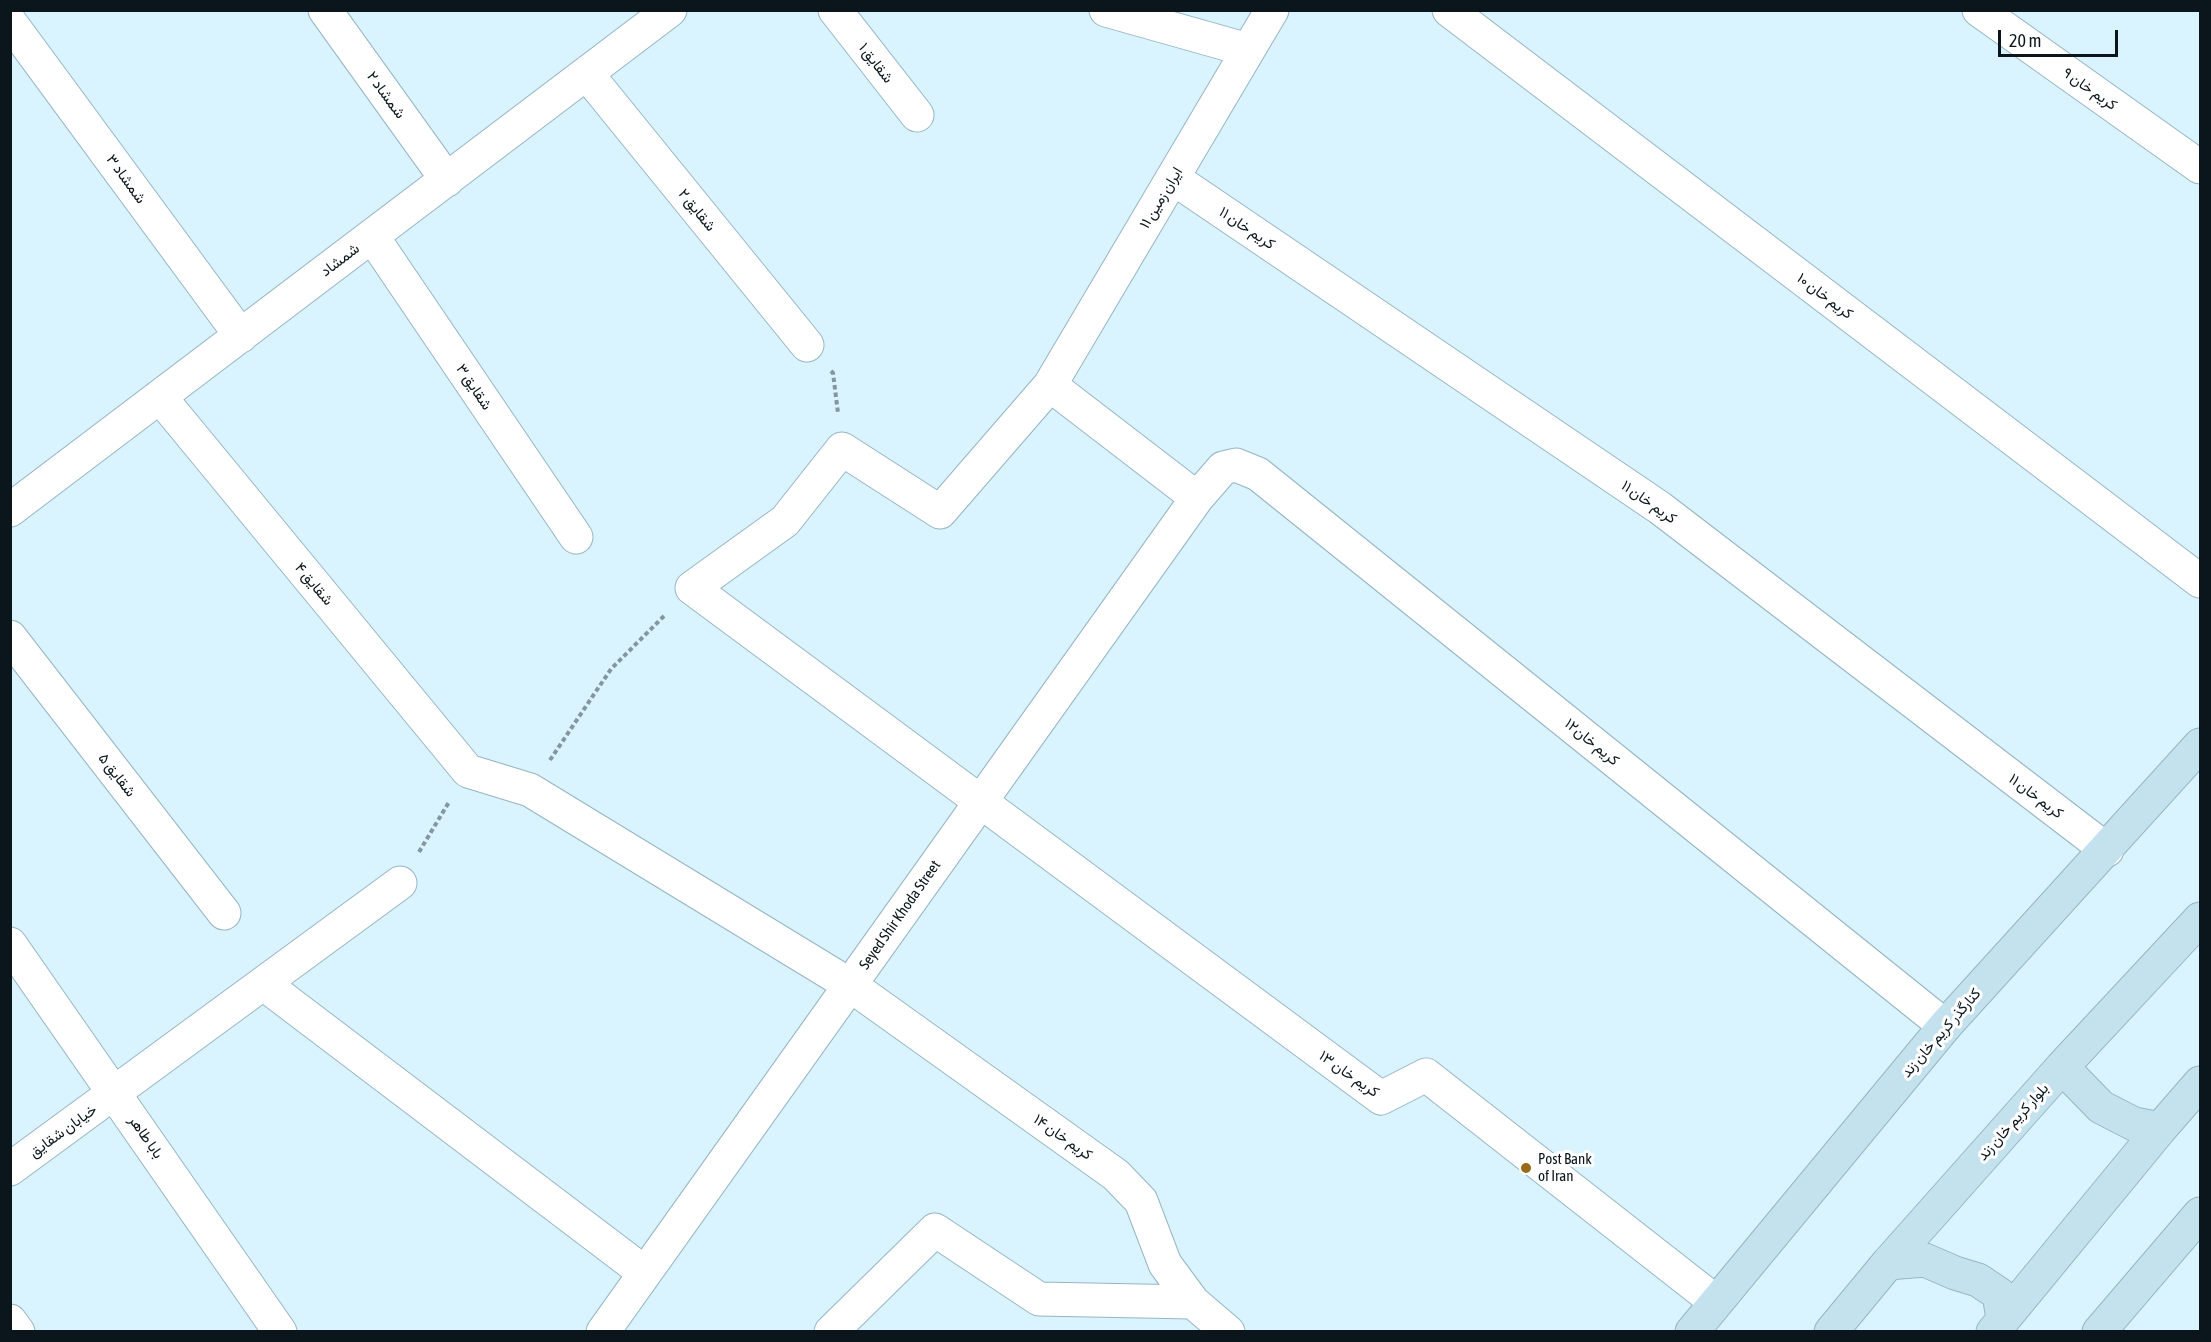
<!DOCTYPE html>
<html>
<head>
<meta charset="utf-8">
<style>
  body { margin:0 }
  #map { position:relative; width:2211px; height:1342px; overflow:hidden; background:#d9f3ff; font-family:"Asap Condensed",sans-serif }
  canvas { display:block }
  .frame { position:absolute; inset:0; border:12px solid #0a161b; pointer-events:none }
  .scale { position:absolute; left:1998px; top:30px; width:120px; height:27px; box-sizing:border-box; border:3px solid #0a161b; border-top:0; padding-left:8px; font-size:18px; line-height:21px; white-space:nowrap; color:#0a161b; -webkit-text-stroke:4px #fff; paint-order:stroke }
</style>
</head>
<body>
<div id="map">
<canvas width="2211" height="1342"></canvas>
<div class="frame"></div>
<div class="scale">20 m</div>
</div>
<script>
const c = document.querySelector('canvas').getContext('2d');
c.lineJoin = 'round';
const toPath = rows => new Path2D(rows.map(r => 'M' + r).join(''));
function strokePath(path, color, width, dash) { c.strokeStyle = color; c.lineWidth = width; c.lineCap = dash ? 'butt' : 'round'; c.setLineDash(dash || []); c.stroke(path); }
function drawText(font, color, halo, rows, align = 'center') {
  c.font = font + ' "Asap Condensed",Vazirmatn,sans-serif'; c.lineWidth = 6; c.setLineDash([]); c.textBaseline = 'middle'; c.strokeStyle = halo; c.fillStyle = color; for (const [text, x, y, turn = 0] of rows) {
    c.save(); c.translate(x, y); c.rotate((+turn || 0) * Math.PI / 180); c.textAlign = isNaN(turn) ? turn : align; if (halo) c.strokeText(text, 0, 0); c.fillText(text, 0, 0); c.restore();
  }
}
const path = toPath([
  [831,371,833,373,838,413],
  [550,760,611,669,666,614],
  [419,852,449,802]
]);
const minor = toPath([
  [325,10,447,180],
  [835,10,917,115],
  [1106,10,1248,50],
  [1272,10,1050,385,940,512,842,449,785,521,692,588,1381,1098,1426,1075,1716,1302],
  [1449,10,2200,581],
  [1979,10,2200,167],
  [10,22,241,336],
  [587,74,807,345],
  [1173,178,1660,508,2107,850],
  [372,236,576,537],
  [1050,385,1197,498],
  [160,397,468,771,530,790,850,985,1116,1175,1141,1201,1165,1264,1193,1302,1228,1332],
  [10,510,670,10],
  [10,637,224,913],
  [264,984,645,1273],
  [10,1169,400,883],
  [10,1321,18,1332],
  [603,1332,1197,498,1223,468,1236,465,1258,474,1945,1026],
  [831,1332,935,1230,1039,1299,1193,1302]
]);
const tertiary = toPath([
  [10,944,280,1332]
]);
const secondary = toPath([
  [2062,1067,2101,1107,2134,1124,2160,1129],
  [1888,1263,1925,1260,1955,1273,1978,1280,1999,1294,2003,1319],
  [1692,1332,1945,1026,2200,745],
  [1831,1332,1888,1263,2062,1067,2200,919],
  [1993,1332,2160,1129,2200,1083],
  [2099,1332,2200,1214]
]);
const markers = [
  [1526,1168,6,"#966a17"]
];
const streetNames = [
  ["شقایق ۱",876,63,52],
  ["کریم خان ۹",2090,89,35],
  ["شمشاد ۲",386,95,54],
  ["شمشاد ۳",126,179,54],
  ["ایران زمین ۱۱",1161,198,-59],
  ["شقایق ۲",697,210,51],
  ["کریم خان ۱۱",1247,228,34],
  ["شمشاد",340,260,-37],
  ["کریم خان ۱۰",1825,296,37],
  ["شقایق ۳",474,387,56],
  ["کریم خان ۱۱",1649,502,35],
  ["شقایق ۴",314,584,50],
  ["کریم خان۱۲",1592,742,39],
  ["شقایق ۵",117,775,52],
  ["کریم خان ۱۱",2036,796,37],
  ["Seyed Shir Khoda Street",900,915,-55],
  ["کنارگذر کریم خان زند",1941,1033,-49],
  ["کریم خان ۱۳",1349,1074,35],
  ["بلوار کریم خان زند",2013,1122,-48],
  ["خیابان شقایق",63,1131,-36],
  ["بابا طاهر",146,1137,55],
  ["کریم خان ۱۴",1063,1137,35]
];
const poiNames = [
  ["Post Bank",1538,1159],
  ["of Iran",1538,1176]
];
strokePath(minor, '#96b5c3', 35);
strokePath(tertiary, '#96b5c3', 35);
strokePath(secondary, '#96b5c3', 35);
strokePath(path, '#8397a0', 4, [4.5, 3]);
strokePath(minor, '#fff', 33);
strokePath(tertiary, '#fff', 33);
strokePath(secondary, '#c4e2ee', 33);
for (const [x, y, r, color] of markers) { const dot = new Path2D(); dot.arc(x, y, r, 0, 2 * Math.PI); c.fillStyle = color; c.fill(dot); strokePath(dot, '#fff', 2); }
drawText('15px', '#0a161b', '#fff', streetNames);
drawText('15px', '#0a161b', '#fff', poiNames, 'left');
</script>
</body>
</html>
